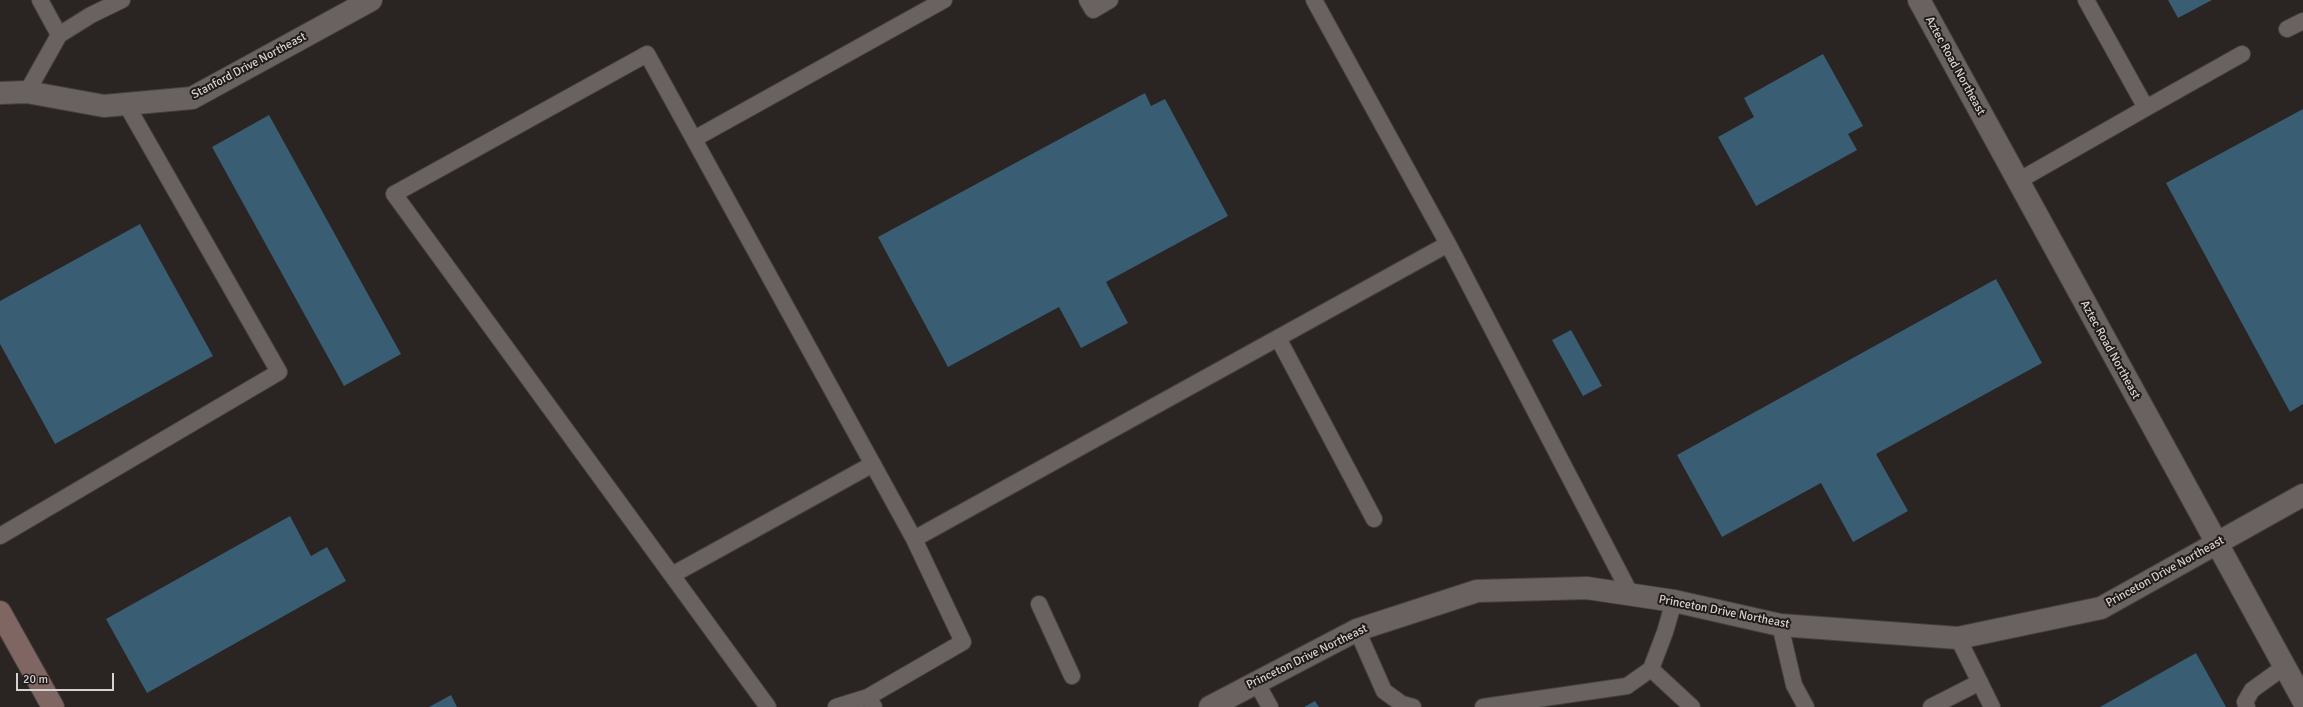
<!DOCTYPE html>
<html>
<head>
<meta charset="utf-8">
<style>
  body { margin:0 }
  #map { position:relative; width:2303px; height:707px; overflow:hidden; background:#2a2423; font-family:Signika,sans-serif }
  canvas { display:block }
  .scale { position:absolute; left:16px; top:673px; width:98px; height:18px; box-sizing:border-box; border:2px solid #d6d2d1; border-top:0; padding-left:5px; font-size:12px; line-height:14px; white-space:nowrap; color:#d6d2d1; -webkit-text-stroke:3px #201a19; paint-order:stroke }
</style>
</head>
<body>
<div id="map">
<canvas width="2303" height="707"></canvas>
<div class="scale">20 m</div>
</div>
<script>
const c = document.querySelector('canvas').getContext('2d');
c.lineJoin = 'round';
function fillPath(path, color) { c.fillStyle = color; c.fill(path, 'evenodd'); }
const toPath = rows => new Path2D(rows.map(r => 'M' + r).join(''));
function strokePath(path, color, width, dash) { c.strokeStyle = color; c.lineWidth = width; c.lineCap = dash ? 'butt' : 'round'; c.setLineDash(dash || []); c.stroke(path); }
function drawText(font, color, halo, rows, align = 'center') {
  c.font = font + ' Signika,sans-serif'; c.lineWidth = 4; c.setLineDash([]); c.textBaseline = 'middle'; c.strokeStyle = halo; c.fillStyle = color; for (const [text, x, y, turn = 0] of rows) {
    c.save(); c.translate(x, y); c.rotate((+turn || 0) * Math.PI / 180); c.textAlign = isNaN(turn) ? turn : align; if (halo) c.strokeText(text, 0, 0); c.fillText(text, 0, 0); c.restore();
  }
}
const building = toPath([
  [2168,0,2212,0,2178,18],
  [1823,54,1863,126,1848,134,1857,150,1756,206,1718,137,1754,117,1744,98],
  [1145,93,1151,106,1165,99,1228,216,1106,282,1128,323,1081,348,1059,307,948,367,878,237],
  [2303,109,2303,404,2290,412,2166,183],
  [269,115,401,354,344,386,212,147],
  [140,224,213,356,55,444,0,344,0,301],
  [1996,279,2042,363,1876,454,1908,511,1853,542,1821,483,1722,537,1677,455],
  [1571,330,1602,386,1583,396,1552,340],
  [290,516,311,556,327,547,346,581,147,693,106,619],
  [2196,653,2226,707,2100,707],
  [451,695,457,707,429,707],
  [1315,701,1319,707,1304,707]
]);
const lane = toPath([
  [40,0,59,35],
  [1087,0,1093,10,1110,0],
  [1314,0,1448,244],
  [2287,29,2303,21],
  [27,92,59,35,91,15,122,0],
  [2146,108,2242,54],
  [694,139,944,0],
  [2018,181,2146,108,2086,0],
  [1278,338,1374,519],
  [0,536,279,372,126,104],
  [672,575,873,464],
  [1039,604,1072,676],
  [1780,625,1794,685,1806,707],
  [1357,630,1384,691,1402,704,1413,707],
  [1958,638,1992,707],
  [1651,669,1692,707],
  [1256,682,1270,707],
  [868,697,963,642,914,539],
  [768,707,394,194,647,54,914,539,1448,244,1631,595],
  [836,707,868,697,874,707],
  [1483,707,1627,686,1651,669,1665,632,1674,601],
  [1931,707,1980,682],
  [2247,707,2245,702,2252,690,2284,667]
]);
const street = toPath([
  [1919,0,2303,700],
  [0,93,27,92,104,106,192,98,371,0],
  [1210,707,1357,630,1477,591,1587,588,1674,601,1780,625,1958,638,2101,608,2303,495]
]);
const secondary = toPath([
  [0,612,53,707]
]);
const streetNames = [
  ["Stanford Drive Northeast",249,66,-28],
  ["Aztec Road Northeast",1955,66,61],
  ["Aztec Road Northeast",2110,350,61],
  ["Princeton Drive Northeast",2165,572,-29],
  ["Princeton Drive Northeast",1724,612,11],
  ["Princeton Drive Northeast",1307,657,-26]
];
fillPath(building, '#395d72');
strokePath(lane, '#46403f', 18);
strokePath(street, '#46403f', 24);
strokePath(secondary, '#46403f', 24);
strokePath(lane, '#696261', 16);
strokePath(street, '#696261', 22);
strokePath(secondary, '#806662', 22);
drawText('12px', '#d6d2d1', '#201a19', streetNames);
</script>
</body>
</html>
